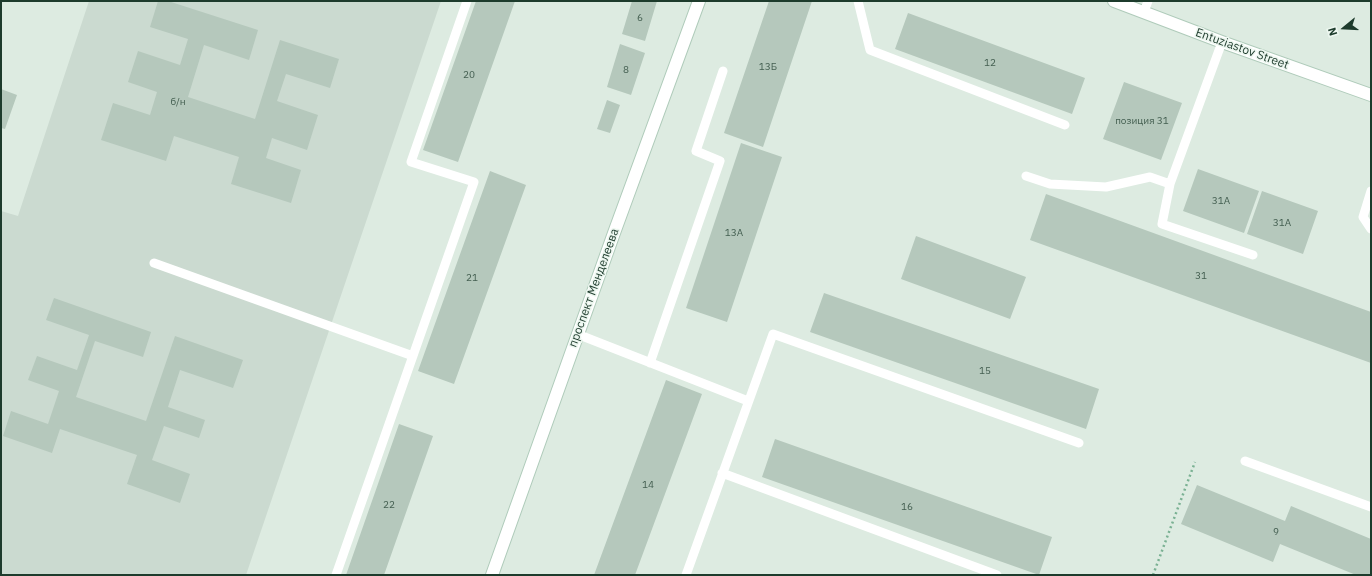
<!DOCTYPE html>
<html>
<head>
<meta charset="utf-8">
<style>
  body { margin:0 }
  #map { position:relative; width:1372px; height:576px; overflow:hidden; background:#ddebe1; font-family:"IBM Plex Sans",sans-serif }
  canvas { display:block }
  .frame { position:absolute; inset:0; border:2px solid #1d3b2c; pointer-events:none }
  .north { position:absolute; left:1324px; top:8px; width:40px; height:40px; -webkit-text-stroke:3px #edf7f0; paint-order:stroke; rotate:252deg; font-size:11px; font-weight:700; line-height:16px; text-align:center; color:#1d3b2c }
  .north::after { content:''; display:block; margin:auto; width:14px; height:18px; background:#1d3b2c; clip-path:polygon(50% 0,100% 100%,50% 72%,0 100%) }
</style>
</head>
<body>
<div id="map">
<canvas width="1372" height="576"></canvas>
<div class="frame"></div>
<div class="north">N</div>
</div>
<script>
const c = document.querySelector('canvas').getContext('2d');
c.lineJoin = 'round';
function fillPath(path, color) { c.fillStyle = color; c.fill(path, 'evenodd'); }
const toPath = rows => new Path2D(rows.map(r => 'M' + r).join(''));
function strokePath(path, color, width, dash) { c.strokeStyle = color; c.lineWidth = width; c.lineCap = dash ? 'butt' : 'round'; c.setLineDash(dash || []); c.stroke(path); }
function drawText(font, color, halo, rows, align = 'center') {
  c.font = font + ' "IBM Plex Sans",sans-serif'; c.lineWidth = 3; c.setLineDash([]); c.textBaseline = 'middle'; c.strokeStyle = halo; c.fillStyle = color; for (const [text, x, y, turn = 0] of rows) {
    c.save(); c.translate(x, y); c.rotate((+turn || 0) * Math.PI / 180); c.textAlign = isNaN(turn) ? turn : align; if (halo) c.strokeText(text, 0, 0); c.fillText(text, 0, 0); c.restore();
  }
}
const built = toPath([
  [89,1,441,1,246,575,1,575,1,211,18,216]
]);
const building = toPath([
  [158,1,168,1,258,30,249,60,204,45,188,97,255,119,280,40,339,59,330,88,286,74,277,101,318,115,307,150,272,138,266,158,301,170,291,203,231,184,239,157,174,136,166,161,101,140,113,103,150,115,157,92,128,82,138,51,180,65,188,39,150,27],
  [476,1,515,1,458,162,423,150],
  [632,1,657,1,645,41,622,34],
  [769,1,812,1,763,147,724,133],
  [908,13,1085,78,1072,114,895,49],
  [620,44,645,53,631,95,607,87],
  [1124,82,1182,103,1161,160,1103,139],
  [1,89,17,95,5,129,1,128],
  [607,100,620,105,610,133,597,129],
  [741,143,782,157,727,322,686,308],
  [1198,169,1259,191,1244,233,1183,211],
  [490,171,526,185,454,384,418,371],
  [1262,191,1318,211,1303,254,1247,234],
  [1046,194,1371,312,1371,363,1030,240],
  [916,236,1026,277,1010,319,901,279],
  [824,293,1099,389,1086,429,810,332],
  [54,298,151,332,143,357,95,341,76,397,146,421,175,336,243,360,233,388,180,370,168,407,205,420,199,438,164,426,152,460,190,474,180,503,127,484,137,455,60,429,52,453,3,436,11,411,48,424,59,391,28,380,37,356,77,370,89,335,46,320],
  [666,380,702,394,635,575,594,575],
  [399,424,433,436,384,575,346,575],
  [775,439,1052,537,1039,575,762,477],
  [1197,485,1285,521,1291,506,1371,539,1371,575,1356,575,1280,544,1273,562,1181,524]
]);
const path = toPath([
  [1153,575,1195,462]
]);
const lane = toPath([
  [858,1,870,50,1065,125],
  [1144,12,1148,1],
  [1026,176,1050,184,1106,187,1150,177,1170,184,1162,224,1253,255],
  [1170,184,1222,42],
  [1371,191,1363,217,1371,229],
  [154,263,413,356],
  [577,334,748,401],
  [650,363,720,161,696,151,723,71],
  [1245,461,1371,507],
  [722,473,997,575],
  [336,575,474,182,411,162,467,1],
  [686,575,773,334,1079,443]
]);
const secondary = toPath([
  [1114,1,1222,42,1371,95],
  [492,575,614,233,699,1]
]);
const numberNames = [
  ["6",640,18],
  ["12",990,63],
  ["13Б",768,67],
  ["8",626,70],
  ["20",469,75],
  ["б/н",178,102],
  ["позиция 31",1142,121],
  ["31А",1221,201],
  ["31А",1282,223],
  ["13А",734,233],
  ["31",1201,276],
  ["21",472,278],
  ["15",985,371],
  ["14",648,485],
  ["22",389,505],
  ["16",907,507],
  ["9",1276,532]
];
const streetNames = [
  ["Entuziastov Street",1242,49,20],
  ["проспект Менделеева",594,288,-70]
];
fillPath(built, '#cbdad0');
fillPath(building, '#b5c8bc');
strokePath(secondary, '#afcbba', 14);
strokePath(path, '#7ab193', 2.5, [2, 3]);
strokePath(lane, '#fff', 9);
strokePath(secondary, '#fff', 12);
drawText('10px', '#435e50', null, numberNames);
drawText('12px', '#1d3b2c', '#edf7f0', streetNames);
</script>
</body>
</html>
